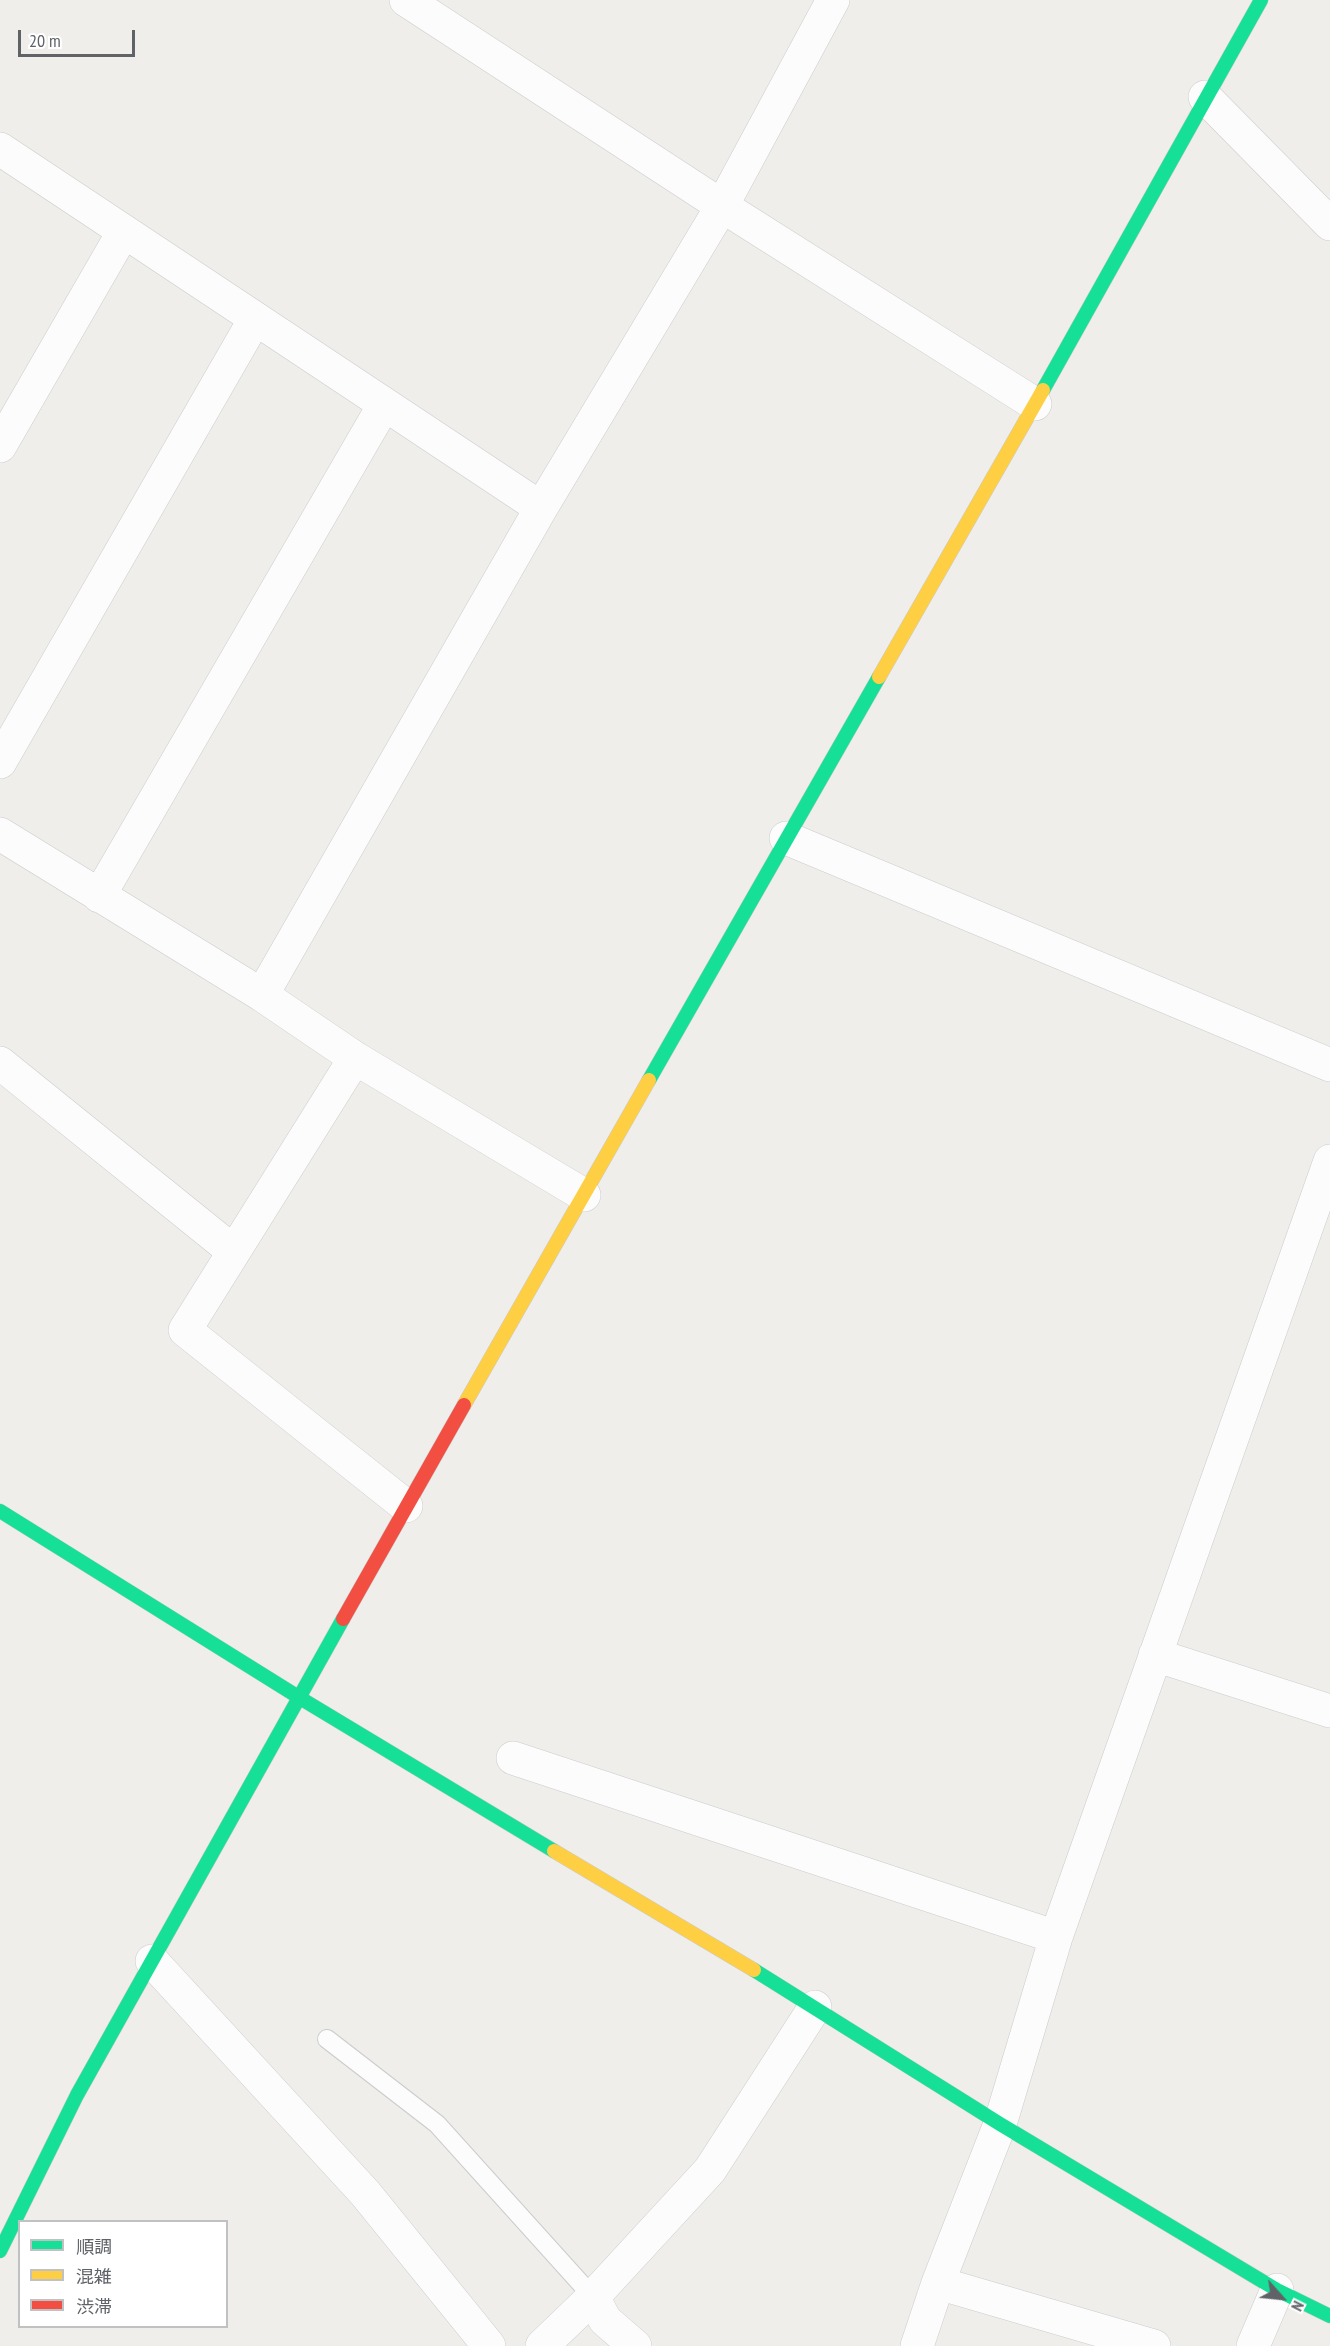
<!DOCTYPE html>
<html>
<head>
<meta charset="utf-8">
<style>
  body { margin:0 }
  #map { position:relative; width:1330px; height:2346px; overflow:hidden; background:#efeeea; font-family:"PT Sans Narrow","Noto Sans JP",sans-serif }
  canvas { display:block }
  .legend { position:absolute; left:18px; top:2220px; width:210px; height:108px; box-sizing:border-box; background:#fff; border:2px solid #bfc1c3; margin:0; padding:8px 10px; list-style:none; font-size:18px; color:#5f6368 }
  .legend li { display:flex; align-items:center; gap:12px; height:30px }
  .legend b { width:30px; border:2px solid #bfc1c3 }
  .north { position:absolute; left:1252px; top:2268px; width:60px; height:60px; -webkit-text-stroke:4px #fff; paint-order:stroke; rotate:117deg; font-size:16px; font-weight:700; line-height:24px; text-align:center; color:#5f6368 }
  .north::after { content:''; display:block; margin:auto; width:21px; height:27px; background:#5f6368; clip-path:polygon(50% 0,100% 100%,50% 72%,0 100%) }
  .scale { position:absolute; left:18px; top:30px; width:117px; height:27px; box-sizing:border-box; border:3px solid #5f6368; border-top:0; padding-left:8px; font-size:18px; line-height:21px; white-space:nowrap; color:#5f6368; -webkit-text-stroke:4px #fff; paint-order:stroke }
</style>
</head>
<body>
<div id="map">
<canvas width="1330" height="2346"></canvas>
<ul class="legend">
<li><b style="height:8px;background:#16e098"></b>順調</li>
<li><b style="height:8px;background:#ffcf43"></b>混雑</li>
<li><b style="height:8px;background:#f24e42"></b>渋滞</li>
</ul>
<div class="north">N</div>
<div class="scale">20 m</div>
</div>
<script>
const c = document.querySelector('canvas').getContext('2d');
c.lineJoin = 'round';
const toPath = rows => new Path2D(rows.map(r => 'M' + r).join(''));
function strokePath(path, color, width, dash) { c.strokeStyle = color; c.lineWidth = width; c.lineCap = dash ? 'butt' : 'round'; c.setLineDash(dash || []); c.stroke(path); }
const lane = toPath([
  [327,2039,437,2124,593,2297]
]);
const street = toPath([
  [406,0,722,206,1035,404],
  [1205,97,1330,224],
  [0,149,541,508],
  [0,446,124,231],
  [0,762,255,319],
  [0,834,262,995,355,1058,584,1195],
  [786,838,1330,1065],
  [99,896,384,405],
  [262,995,541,508,722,206,833,0],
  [355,1058,185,1330,406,1506],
  [0,1063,233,1251],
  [1155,1655,1330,1711],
  [513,1758,1056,1937],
  [152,1961,365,2193,489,2346],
  [938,2283,1154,2346],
  [593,2297,605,2320,635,2346],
  [542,2346,593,2297,710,2170,815,2007],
  [917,2346,938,2283,1000,2124,1056,1937,1330,1161],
  [1253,2346,1277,2290]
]);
const fast = toPath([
  [1043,390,1261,0],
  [649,1080,879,677],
  [0,1511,300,1698,554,1851],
  [754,1970,1000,2124,1277,2290,1330,2316],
  [0,2251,77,2095,343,1619]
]);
const slow = toPath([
  [879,677,1043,390],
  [464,1405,649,1080],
  [554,1851,754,1970]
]);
const jam = toPath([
  [343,1619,464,1405]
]);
strokePath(lane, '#cbcccc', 20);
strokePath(street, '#cbcccc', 34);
strokePath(fast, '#cacacb', 15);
strokePath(slow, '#cacacb', 15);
strokePath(jam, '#cacacb', 15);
strokePath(lane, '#fdfcfc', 18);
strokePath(street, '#fdfcfc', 33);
strokePath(fast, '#16e098', 14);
strokePath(slow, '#ffcf43', 14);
strokePath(jam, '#f24e42', 14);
</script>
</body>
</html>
